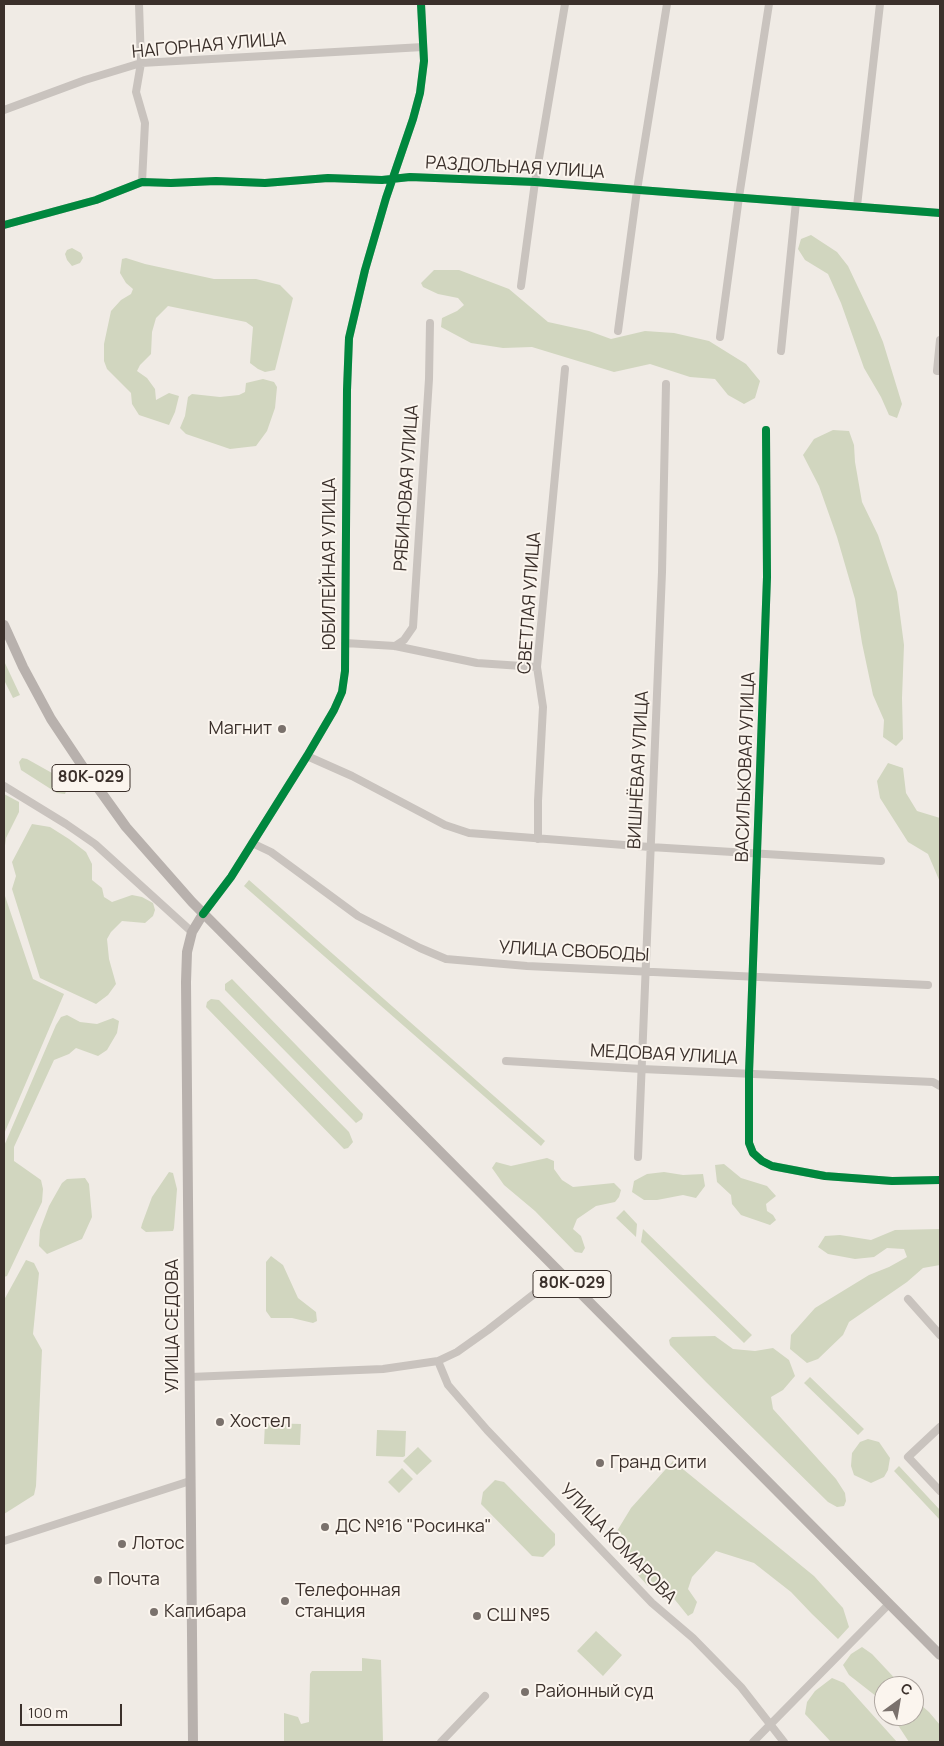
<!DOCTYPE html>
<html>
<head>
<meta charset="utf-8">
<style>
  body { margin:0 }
  #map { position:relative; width:944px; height:1746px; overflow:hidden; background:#f0ebe5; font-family:Manrope,sans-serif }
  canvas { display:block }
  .frame { position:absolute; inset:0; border:5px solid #3b302b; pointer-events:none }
  .north { position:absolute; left:874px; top:1676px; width:50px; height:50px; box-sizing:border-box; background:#fbf5ee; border:1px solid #aea6a0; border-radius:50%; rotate:32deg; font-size:14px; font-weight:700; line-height:20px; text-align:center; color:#3b302b }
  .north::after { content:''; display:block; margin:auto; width:18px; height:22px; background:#7a716c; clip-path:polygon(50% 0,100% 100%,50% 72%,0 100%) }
  .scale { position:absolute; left:20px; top:1704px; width:102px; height:22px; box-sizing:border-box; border:2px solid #3b302b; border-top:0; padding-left:6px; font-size:15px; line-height:18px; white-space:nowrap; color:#3b302b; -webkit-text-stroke:4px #fbf5ee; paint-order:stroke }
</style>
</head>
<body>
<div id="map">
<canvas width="944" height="1746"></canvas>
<div class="frame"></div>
<div class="north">С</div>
<div class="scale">100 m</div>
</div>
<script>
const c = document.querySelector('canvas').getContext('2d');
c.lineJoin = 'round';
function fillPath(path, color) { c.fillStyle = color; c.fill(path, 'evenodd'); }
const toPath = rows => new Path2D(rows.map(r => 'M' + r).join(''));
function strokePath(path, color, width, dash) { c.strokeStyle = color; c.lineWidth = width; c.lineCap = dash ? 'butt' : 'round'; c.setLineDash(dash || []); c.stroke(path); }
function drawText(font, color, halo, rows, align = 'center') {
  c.font = font + ' Manrope,sans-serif'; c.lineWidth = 4; c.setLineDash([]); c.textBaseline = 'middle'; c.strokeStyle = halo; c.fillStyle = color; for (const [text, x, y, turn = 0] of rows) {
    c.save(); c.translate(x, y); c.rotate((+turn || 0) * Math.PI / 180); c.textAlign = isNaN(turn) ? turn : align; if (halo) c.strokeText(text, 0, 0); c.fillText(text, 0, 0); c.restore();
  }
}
const green = toPath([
  [811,235,837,252,848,266,875,323,883,342,902,404,897,418,889,415,881,397,864,368,841,303,828,274,805,260,798,249,801,239],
  [72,248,81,253,83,258,80,263,72,266,67,260,65,254,67,250],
  [126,258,145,264,214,279,256,279,280,285,293,298,275,370,265,372,258,369,250,363,253,327,246,322,168,306,156,318,152,332,151,354,140,365,137,371,147,378,155,389,156,400,169,393,179,396,175,412,169,425,139,415,132,404,131,393,107,369,104,361,104,344,111,311,121,300,131,294,133,289,126,283,120,273,122,259],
  [434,270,459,270,509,289,548,322,589,331,611,339,645,331,674,333,709,341,746,364,760,381,755,398,744,404,728,395,715,379,690,377,650,364,614,372,532,347,503,348,471,343,441,327,442,318,457,311,464,305,458,298,438,294,423,287,421,283],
  [263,379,274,382,277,387,275,408,267,431,256,446,230,449,186,434,180,428,185,416,188,397,192,394,220,397,239,395,245,392,246,383],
  [833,430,849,431,854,445,855,462,862,502,878,535,897,592,904,645,902,698,903,739,896,746,883,737,884,720,873,695,862,643,855,599,837,537,819,486,803,455,814,439],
  [4,661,20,695,13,698,4,680],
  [22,758,27,759,61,778,68,786,65,794,57,793,21,770,19,762],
  [888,763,903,768,906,793,917,811,940,818,940,882,928,854,908,842,880,798,877,781],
  [4,794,19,802,19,812,6,838,4,853],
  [32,824,50,827,69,839,86,852,92,864,92,880,102,888,104,897,112,902,132,895,142,897,153,903,155,910,153,916,145,923,122,921,111,932,107,939,109,959,116,984,108,995,96,1004,40,978,12,889,16,876,12,862],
  [249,880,545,1141,541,1146,244,886],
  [4,893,33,979,64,994,4,1134],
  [232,979,363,1114,362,1119,356,1123,225,990,225,984],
  [211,999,219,1000,349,1132,353,1142,348,1148,344,1149,206,1007,207,1002],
  [67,1015,80,1022,97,1024,113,1018,119,1021,117,1033,107,1050,98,1056,76,1048,69,1054,54,1060,14,1147,14,1161,41,1180,43,1189,42,1202,7,1276,4,1277,4,1146,56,1025,61,1017],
  [547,1158,554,1161,554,1169,562,1180,573,1187,614,1183,621,1190,619,1197,615,1202,596,1206,577,1219,573,1229,581,1236,585,1248,582,1253,575,1252,535,1211,504,1185,492,1168,496,1162,511,1166],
  [724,1164,741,1178,767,1186,776,1196,766,1204,767,1211,773,1215,776,1220,770,1225,741,1215,732,1204,731,1195,717,1182,715,1165],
  [169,1172,173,1173,177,1189,174,1228,173,1231,146,1232,141,1228,142,1224,152,1197],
  [664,1172,683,1175,703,1174,705,1186,696,1198,683,1195,657,1200,644,1200,632,1192,634,1181,647,1174],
  [85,1178,89,1184,92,1217,82,1239,47,1254,39,1246,40,1230,49,1206,62,1183,67,1179],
  [624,1210,637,1224,636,1237,616,1218],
  [643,1229,752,1335,744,1343,641,1242],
  [940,1229,940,1265,923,1268,907,1282,849,1322,843,1335,818,1359,807,1363,790,1349,791,1335,815,1308,869,1275,889,1267,907,1257,904,1249,887,1248,874,1257,855,1259,828,1254,818,1247,825,1236,840,1235,871,1240,895,1230],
  [271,1256,283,1265,298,1298,316,1312,317,1321,313,1323,292,1318,271,1318,266,1311,266,1262],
  [26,1260,34,1263,39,1273,33,1334,42,1350,36,1486,34,1495,4,1514,4,1300],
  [715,1336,733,1349,755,1351,773,1348,789,1360,795,1376,783,1390,771,1397,773,1409,836,1479,845,1493,846,1501,844,1506,837,1507,828,1502,706,1382,670,1345,669,1340,672,1337],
  [810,1377,864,1429,858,1435,804,1383],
  [265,1423,301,1424,300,1445,264,1444],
  [377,1430,406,1431,405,1456,403,1457,376,1456],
  [868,1439,879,1442,890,1458,888,1470,884,1477,871,1483,854,1475,851,1466,852,1453,860,1442],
  [418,1447,432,1461,417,1475,403,1461],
  [673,1461,814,1576,843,1608,849,1627,838,1639,812,1614,791,1592,754,1563,716,1551,692,1577,688,1589,697,1602,693,1613,688,1616,663,1585,648,1586,637,1574,641,1563,624,1549,617,1531,631,1508],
  [899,1466,940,1510,940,1520,894,1471],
  [402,1468,413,1479,399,1493,388,1482],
  [495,1480,504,1482,555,1534,555,1545,543,1557,532,1556,481,1504,483,1492],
  [596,1631,622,1655,603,1676,577,1651],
  [862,1647,872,1654,902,1686,884,1686,884,1705,881,1700,849,1675,843,1665,851,1654],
  [362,1658,381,1660,383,1742,284,1742,284,1713,298,1717,301,1724,309,1722,310,1674,312,1671,362,1671],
  [832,1678,844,1683,897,1742,831,1742,805,1714,807,1702,815,1691],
  [914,1699,929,1712,940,1725,940,1742,909,1742,892,1716,914,1716]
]);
const minor = toPath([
  [139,4,141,63,136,92,145,123,142,182],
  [4,110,85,80,141,63,423,47],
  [857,206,880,4],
  [4,225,96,200,142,182,171,183,216,181,265,183,328,178,382,180,410,177,535,182,940,213],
  [521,286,535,182,565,4],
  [618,331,637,190,667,4],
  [720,337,739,197,769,4],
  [781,351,796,202],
  [937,371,940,340],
  [766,430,767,577,749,1073,749,1143,753,1153,762,1161,772,1166,825,1176,892,1181,940,1180],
  [345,643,395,646,477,663,537,667],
  [395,646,404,640,413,627,429,379,430,323],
  [307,756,352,776,445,825,469,833,650,847,881,861],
  [4,786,66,824,95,844,192,932],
  [538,839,538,801,543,707,537,667,565,369],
  [252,843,271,852,358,916,420,948,446,959,527,966,928,985],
  [203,914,231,877,307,756,334,710,342,692,345,671,347,390,349,338,365,270,386,198,413,119,420,93,424,61,421,4],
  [506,1061,642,1069,933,1082,940,1086],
  [638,1157,662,572,666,384],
  [908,1299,940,1335],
  [438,1361,448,1385,487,1430,652,1603,693,1638,741,1687,784,1742],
  [190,1377,383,1369,438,1361,457,1352,488,1330,561,1273],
  [940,1427,908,1457,940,1491],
  [4,1541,190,1481],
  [441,1742,485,1696],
  [753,1742,889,1604]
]);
const major = toPath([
  [4,625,23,667,51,719,83,767,126,827,192,902,940,1655],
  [193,1742,186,982,187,952,192,932,203,914]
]);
const cycleway = toPath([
  [4,225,96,200,142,182,171,183,216,181,265,183,328,178,382,180,410,177,535,182,940,213],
  [766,430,767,577,749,1073,749,1143,753,1153,762,1161,772,1166,825,1176,892,1181,940,1180],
  [203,914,231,877,307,756,334,710,342,692,345,671,347,390,349,338,365,270,386,198,413,119,420,93,424,61,421,4]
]);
const markers = [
  [282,729,5,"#7a716c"],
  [220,1422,5,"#7a716c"],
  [600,1463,5,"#7a716c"],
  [325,1527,5,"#7a716c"],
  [122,1544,5,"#7a716c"],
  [98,1580,5,"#7a716c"],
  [285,1601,5,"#7a716c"],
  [154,1612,5,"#7a716c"],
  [477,1616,5,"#7a716c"],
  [525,1692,5,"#7a716c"]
];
const shields = [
  [91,778,78],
  [572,1284,78]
];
const shieldNames = [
  ["80К-029",91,778],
  ["80К-029",572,1284]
];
const streetNames = [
  ["НАГОРНАЯ УЛИЦА",209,46,-5],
  ["РАЗДОЛЬНАЯ УЛИЦА",515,168,3],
  ["РЯБИНОВАЯ УЛИЦА",407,488,-86],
  ["ЮБИЛЕЙНАЯ УЛИЦА",330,564,-90],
  ["СВЕТЛАЯ УЛИЦА",530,603,-86],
  ["ВАСИЛЬКОВАЯ УЛИЦА",746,767,-88],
  ["ВИШНЁВАЯ УЛИЦА",639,770,-87],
  ["УЛИЦА СВОБОДЫ",574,952,3],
  ["МЕДОВАЯ УЛИЦА",664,1055,3],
  ["УЛИЦА СЕДОВА",173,1326,-90],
  ["УЛИЦА КОМАРОВА",618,1544,46]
];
const poiNames = [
  ["Магнит",272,729,"right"],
  ["Хостел",230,1422],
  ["Гранд Сити",610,1463],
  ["ДС №16 \"Росинка\"",335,1527],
  ["Лотос",132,1544],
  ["Почта",108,1580],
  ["Телефонная",295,1591],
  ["станция",295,1612],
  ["Капибара",164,1612],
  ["СШ №5",487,1616],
  ["Районный суд",535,1692]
];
fillPath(green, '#d1d6bf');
strokePath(minor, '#c9c3be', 8);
strokePath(major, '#b8b1ad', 10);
strokePath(cycleway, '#00873e', 8);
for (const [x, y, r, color] of markers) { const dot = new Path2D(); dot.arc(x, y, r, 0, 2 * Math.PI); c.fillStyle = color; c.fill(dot); strokePath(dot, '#fbf5ee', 2); }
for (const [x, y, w] of shields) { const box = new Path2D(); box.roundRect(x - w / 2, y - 13.5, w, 27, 4); c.fillStyle = '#fbf5ee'; c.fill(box); strokePath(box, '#3b302b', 1); }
drawText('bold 16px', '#3b302b', null, shieldNames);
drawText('18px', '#3b302b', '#fbf5ee', streetNames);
drawText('18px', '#3b302b', '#fbf5ee', poiNames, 'left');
</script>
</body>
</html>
